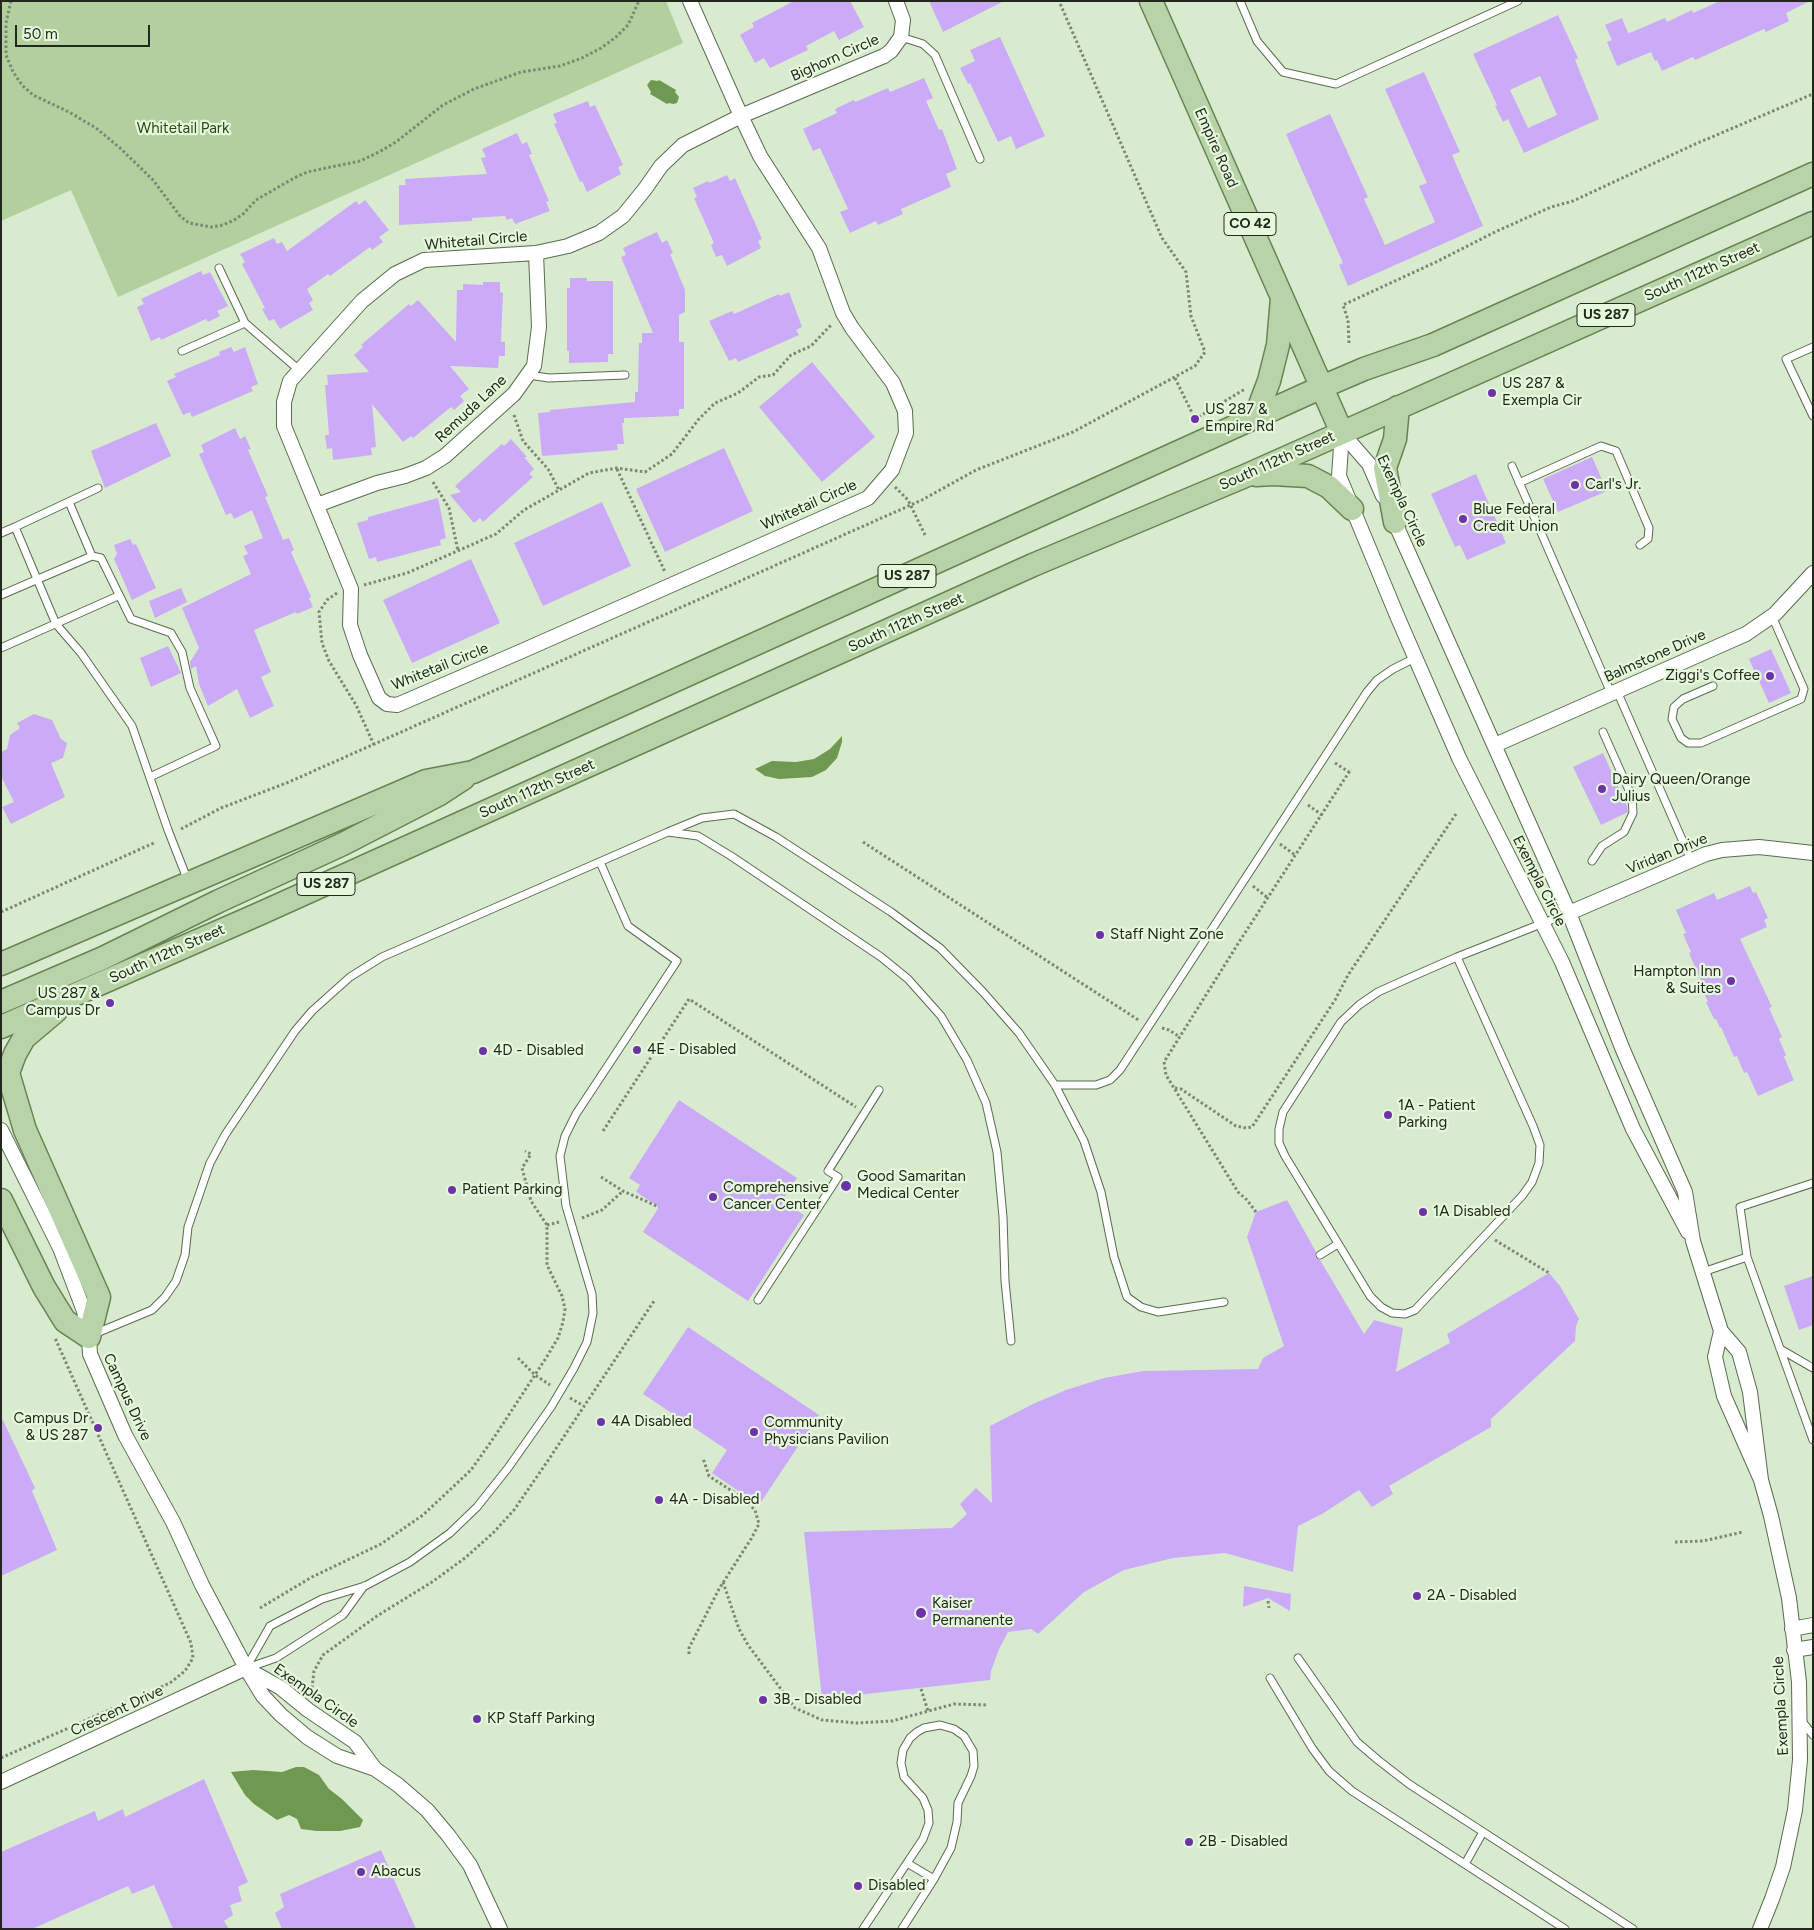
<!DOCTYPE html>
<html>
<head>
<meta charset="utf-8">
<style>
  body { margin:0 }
  #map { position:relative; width:1814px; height:1930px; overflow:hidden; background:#d9ebce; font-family:Figtree,sans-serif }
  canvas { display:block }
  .frame { position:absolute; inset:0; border:2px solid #22281e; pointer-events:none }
  .scale { position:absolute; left:15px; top:25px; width:135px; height:22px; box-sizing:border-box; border:2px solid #22281e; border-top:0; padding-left:6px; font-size:15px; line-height:18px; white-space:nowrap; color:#22281e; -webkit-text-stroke:4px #e6f8db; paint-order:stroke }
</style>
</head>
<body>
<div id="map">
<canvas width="1814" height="1930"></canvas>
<div class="frame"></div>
<div class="scale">50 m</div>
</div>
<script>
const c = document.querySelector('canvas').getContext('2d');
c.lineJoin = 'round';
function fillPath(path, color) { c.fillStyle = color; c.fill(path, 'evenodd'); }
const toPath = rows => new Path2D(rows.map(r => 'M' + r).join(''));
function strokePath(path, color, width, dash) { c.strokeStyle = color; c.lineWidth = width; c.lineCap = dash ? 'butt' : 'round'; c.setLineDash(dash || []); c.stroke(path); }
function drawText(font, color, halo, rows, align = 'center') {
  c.font = font + ' Figtree,sans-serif'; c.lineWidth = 4.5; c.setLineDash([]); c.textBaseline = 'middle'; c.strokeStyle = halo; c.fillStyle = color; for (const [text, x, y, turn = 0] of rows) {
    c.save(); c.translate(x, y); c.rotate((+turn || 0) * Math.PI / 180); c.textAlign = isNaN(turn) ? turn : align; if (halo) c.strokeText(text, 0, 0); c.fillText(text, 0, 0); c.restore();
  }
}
const green = toPath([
  [1,1,666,1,683,43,118,297,71,190,1,221]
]);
const water = toPath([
  [651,80,658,81,659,80,676,90,675,92,679,97,677,103,673,104,669,103,667,104,650,94,651,92,647,85],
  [842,736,842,742,837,758,826,770,812,777,779,779,765,776,755,769,772,761,796,762,814,759,830,749],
  [296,1767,304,1767,319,1775,329,1789,342,1799,363,1820,360,1827,340,1831,317,1831,301,1829,297,1819,289,1815,277,1820,254,1804,245,1795,231,1772,253,1770,282,1772]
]);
const building = toPath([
  [794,1,850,1,864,27,839,40,834,31,806,46,808,50,770,68,764,58,755,63,740,35,754,27,752,23],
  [929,1,1004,1,943,32],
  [1720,1,1810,1,1786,13,1789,21,1766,32,1764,29,1695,60,1693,57,1662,71,1657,60,1655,61,1651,52,1617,66,1607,42,1612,40,1605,25,1622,18,1628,33,1632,32,1665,18,1667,22,1692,10,1693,13],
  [1558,15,1578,58,1575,60,1599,119,1524,153,1508,119,1503,122,1495,106,1497,105,1473,54],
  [1540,76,1557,115,1528,128,1510,90],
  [1000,37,1045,136,1016,149,1011,136,998,142,970,83,968,84,960,68,975,61,970,50],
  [1424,72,1460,152,1452,155,1483,226,1348,286,1339,265,1343,263,1286,134,1330,114,1368,197,1364,199,1385,245,1435,222,1419,186,1427,183,1385,89],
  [924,78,933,98,926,101,939,130,942,129,957,169,946,174,951,187,901,209,903,214,878,225,876,221,850,233,840,212,848,209,820,148,813,151,803,129,837,113,835,109,854,100,855,102,888,88,890,92],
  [588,101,590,107,595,105,623,165,618,167,621,174,587,192,582,181,580,182,554,124,557,123,553,114],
  [517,133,522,144,527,142,532,154,529,155,549,201,546,202,550,211,515,224,512,218,507,220,505,216,472,218,472,221,399,225,399,185,406,185,405,179,487,174,481,158,486,157,482,149],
  [727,175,730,181,735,178,762,239,758,241,761,248,727,266,722,255,716,257,711,245,714,243,694,198,697,197,693,188,708,181,709,183],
  [365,200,389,230,379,237,383,242,372,250,370,247,330,276,328,274,307,289,313,300,309,303,313,310,280,329,274,319,269,321,262,309,265,308,242,264,245,262,240,254,274,238,277,244,282,242,287,251,356,201,359,205],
  [657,232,662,243,667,240,673,253,670,254,685,290,685,312,679,315,679,342,684,342,684,409,679,409,679,416,624,418,624,423,622,423,624,444,617,444,618,450,542,456,538,413,550,412,550,410,635,402,635,392,638,392,639,343,642,343,642,333,653,333,621,257,626,255,623,248],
  [201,271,203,275,210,272,228,306,217,311,220,316,208,322,206,319,161,340,160,337,151,341,137,307,144,304,141,299],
  [570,278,587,278,587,281,613,281,613,354,608,354,608,362,569,363,569,351,567,351,567,288,570,288],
  [483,282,500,282,500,292,503,293,501,342,505,342,505,356,499,356,498,368,450,366,469,389,460,396,464,401,454,410,451,407,413,438,411,436,403,442,372,404,376,447,371,448,372,455,333,460,332,448,327,449,325,435,329,435,325,385,328,385,327,375,369,372,354,355,363,347,361,345,409,304,411,306,418,300,456,342,457,290,463,290,463,284,483,285],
  [789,292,802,327,796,330,799,335,738,362,736,358,729,361,709,321,732,311,734,314,779,294,780,296],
  [231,347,234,352,245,347,258,384,251,387,253,391,192,417,190,412,183,415,167,381,176,377,174,374,220,355,219,352],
  [812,362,875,437,822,482,759,407],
  [156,423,171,456,105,488,91,451],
  [235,428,240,439,245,436,251,449,248,450,268,496,265,497,283,540,289,538,294,550,291,552,311,597,309,598,313,607,297,614,296,612,254,630,271,672,261,677,274,706,250,718,237,689,208,706,199,684,196,666,191,669,190,662,199,648,182,608,251,574,243,556,248,554,244,546,263,538,252,510,234,519,231,513,226,515,199,454,204,452,201,445],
  [511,439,527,457,524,457,534,469,529,474,533,477,483,522,480,518,474,523,450,495,461,492,455,486,502,444,504,446],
  [724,448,753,511,665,552,636,489],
  [1592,457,1607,491,1558,512,1543,479],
  [1476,474,1506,543,1467,560,1460,545,1455,547,1431,494],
  [438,498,446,538,440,540,441,545,377,562,376,557,369,559,357,523,368,520,368,517],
  [602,502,631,566,543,606,514,543],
  [130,539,133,545,136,544,156,588,132,600,114,559,117,554,114,545],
  [471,559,500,623,412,663,383,600],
  [181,588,187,602,155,618,149,601],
  [168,646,181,673,151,687,140,658],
  [1771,649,1791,693,1769,703,1749,659],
  [34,714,52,720,61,739,67,743,63,758,51,763,65,797,11,824,2,807,14,802,1,776,1,752,7,749,10,735,20,728,17,723],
  [1603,753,1627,806,1628,812,1601,825,1573,767],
  [1750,886,1753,893,1756,892,1768,918,1764,920,1767,927,1740,939,1772,1007,1769,1008,1782,1037,1779,1039,1786,1055,1784,1057,1794,1080,1758,1096,1747,1072,1744,1073,1737,1056,1734,1057,1721,1027,1720,1028,1716,1019,1714,1019,1706,1002,1708,1002,1704,993,1706,992,1689,953,1691,952,1683,934,1686,933,1676,910,1714,893,1717,900],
  [679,1100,797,1178,782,1201,804,1215,748,1301,643,1232,659,1207,636,1192,640,1185,629,1178],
  [1287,1200,1316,1252,1315,1257,1320,1260,1364,1334,1374,1320,1403,1328,1396,1372,1450,1343,1447,1334,1549,1273,1560,1286,1579,1319,1576,1326,1575,1341,1491,1419,1491,1427,1389,1486,1393,1494,1372,1507,1359,1490,1322,1514,1298,1526,1293,1572,1225,1553,1173,1558,1124,1570,1084,1592,1038,1634,1031,1629,1008,1632,999,1649,991,1671,990,1680,822,1699,804,1532,952,1528,967,1514,960,1504,976,1488,992,1503,990,1426,1035,1403,1066,1390,1104,1378,1143,1371,1258,1369,1263,1358,1284,1346,1247,1237,1256,1212],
  [1813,1276,1813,1325,1799,1330,1784,1286],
  [688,1327,819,1415,759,1505,712,1473,727,1450,643,1394],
  [1,1416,35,1488,32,1491,57,1550,1,1576],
  [1244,1586,1291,1594,1290,1611,1268,1598,1243,1607],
  [204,1779,248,1882,238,1887,242,1901,230,1905,233,1915,224,1921,229,1929,173,1929,154,1885,132,1894,128,1886,32,1929,1,1929,1,1852,95,1811,98,1821,123,1809,125,1817],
  [381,1850,416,1929,282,1929,275,1913,284,1907,280,1894]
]);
const path = toPath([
  [11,1,6,23,6,55,13,72,22,85,33,95,69,112,96,128,120,148,153,180,180,216,189,223,211,227,223,225,234,220,243,214,256,200,294,178,307,172,360,161,379,152,396,142,443,105,474,89,521,72,560,66,582,58,601,48,616,37,628,25,639,1],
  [1349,343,1348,320,1343,305,1436,262,1497,231,1551,207,1573,201,1693,145,1813,94],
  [1175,378,1195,419,1245,389],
  [514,415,523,441,548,469,559,490],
  [617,469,665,572],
  [433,482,449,508,458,551],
  [895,487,908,500,925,535],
  [364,585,407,573,496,534,524,510,589,473,617,468,645,472,672,454,698,420,715,403,738,393,759,377,773,375,791,355,811,346,832,324],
  [337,593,327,600,319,612,322,643,329,661,356,705,374,745],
  [1335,763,1349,772],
  [1308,805,1322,815],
  [181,829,221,808,289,782,922,500,976,470,1073,432,1195,366,1205,352,1191,316,1186,272,1162,238,1059,1],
  [863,842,1140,1021],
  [1280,844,1295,855],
  [1253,886,1268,898],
  [1,912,156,842],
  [1162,1028,1169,1030,1180,1037],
  [1175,1088,1181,1089,1236,1126,1246,1128,1252,1127,1335,1000,1348,975,1456,814],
  [603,1131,689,999,856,1107],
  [601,1177,623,1191,659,1207],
  [1256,1212,1247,1200,1238,1192,1166,1075,1164,1062,1241,939,1351,769],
  [582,1218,602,1210,623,1191],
  [547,1225,559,1222],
  [1495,1240,1549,1273],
  [518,1358,535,1375,550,1385],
  [570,1398,584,1406],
  [1675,1542,1703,1541,1743,1532],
  [723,1582,739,1629,748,1645,795,1708,822,1720,857,1723,892,1721,954,1704,988,1705],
  [1268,1601,1269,1608],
  [260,1608,312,1577,381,1544,423,1515,471,1470,495,1436,546,1358,558,1338,563,1322,565,1309,562,1296,547,1265,547,1225,531,1201,522,1168,531,1154,525,1151],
  [689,1654,689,1648,719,1589,751,1539,759,1524,755,1510,741,1497,709,1476,703,1458],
  [312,1688,314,1671,323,1655,377,1616,432,1582,465,1558,493,1533,514,1510,547,1462,654,1301],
  [921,1689,928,1711],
  [1,1758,170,1683,185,1671,193,1658,191,1643,55,1338]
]);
const service = toPath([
  [1240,1,1257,41,1283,72,1336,84,1518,1],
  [901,37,923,44,935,55,980,159],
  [219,268,245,323],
  [1813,347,1786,359,1813,416],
  [182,351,245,323,299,370],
  [528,375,549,378,625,375],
  [1512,466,1611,693],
  [1519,483,1601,446,1616,451,1649,528,1648,539,1640,545],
  [98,488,15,527,56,624,81,653,132,726,168,830,188,881],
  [69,502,92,556,101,558,131,619,171,633,182,652,190,688,216,746,150,777],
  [1,533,15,527],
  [1,595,92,556],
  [1,648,118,596],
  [1713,686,1683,699,1674,707,1672,719,1681,738,1688,743,1701,743,1801,699,1804,689,1772,616],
  [1617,691,1691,860],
  [668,832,702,818,734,814,776,837,891,912,940,948,983,992,1019,1033,1055,1085,1084,1141,1101,1192,1114,1257,1127,1297,1141,1307,1158,1312,1224,1302],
  [1592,861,1602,846,1624,832,1633,813,1632,797,1603,732],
  [1457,957,1533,1126,1540,1145,1539,1163,1532,1182,1522,1196,1415,1310,1405,1314,1392,1313,1381,1307,1370,1296,1285,1156,1279,1143,1279,1129,1283,1112,1341,1022,1359,1005,1378,992,1409,978,1457,957,1569,913],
  [1055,1085,1096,1085,1110,1080,1120,1070,1367,692,1377,680,1393,669,1415,658],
  [1813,1183,1740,1207,1747,1257,1813,1440],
  [1320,1255,1338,1244],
  [1703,1272,1747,1257],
  [758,1300,838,1177,828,1171,879,1090],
  [94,1334,152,1310,165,1297,176,1281,185,1255,188,1227,210,1163,225,1135,295,1031,312,1011,350,977,382,957,668,832,698,836,731,856,881,957,908,979,941,1016,967,1060,986,1103,997,1152,1003,1217,1005,1281,1011,1341],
  [1780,1349,1813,1368],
  [1298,1658,1357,1742,1378,1760,1409,1784,1633,1929],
  [246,1668,270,1626,322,1599,365,1586,410,1562,450,1533,477,1507,508,1468,551,1407,574,1368,587,1342,593,1313,592,1294,566,1206,560,1156,565,1136,576,1114,677,961,628,926,600,862],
  [247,1668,276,1658,343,1615,364,1586],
  [1270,1678,1312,1748,1329,1771,1352,1791,1565,1929],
  [1801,1720,1813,1735],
  [907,1863,934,1879],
  [1465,1864,1483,1832],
  [863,1929,923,1839,929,1823,928,1810,923,1798,904,1777,901,1763,903,1750,910,1738,917,1732,924,1728,940,1725,954,1729,964,1736,973,1751,974,1766,971,1776,958,1803,957,1822,951,1848,934,1879,902,1929]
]);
const minor = toPath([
  [690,1,741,116,760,156,819,248,843,313,852,328,893,383,905,411,906,433,892,470,868,498,522,651,397,705,387,704,379,698,360,655,350,625,351,589,284,426,284,402,290,381,362,301,395,274,424,260,536,253,568,246,599,233,623,216,645,189,661,166,683,145,741,116,884,56,891,51,901,37,903,20,896,1],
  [1342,433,1369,464,1383,496],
  [1342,433,1339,476,1398,618,1459,758,1562,962,1633,1129,1688,1232],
  [317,505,377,483,405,476,426,468,445,456,514,394,534,366,539,327,536,253],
  [1392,516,1569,913,1623,1050,1685,1192,1693,1241,1721,1331,1739,1352,1750,1392,1761,1480],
  [1495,745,1746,634,1775,614,1813,573],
  [1569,913,1706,854,1722,850,1759,847,1813,853],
  [1,1130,60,1248,84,1311,89,1337,90,1354,125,1435,173,1522,202,1585,246,1668,263,1696,281,1715,307,1737,337,1756,375,1769,398,1785,427,1810,448,1835,470,1865,500,1929],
  [1721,1331,1715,1357,1724,1396,1761,1480,1771,1516,1789,1598,1799,1682,1800,1760,1795,1810,1783,1867,1772,1899,1760,1929],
  [1792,1629,1813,1625],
  [1794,1650,1813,1647],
  [247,1669,281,1688,308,1710,355,1742,375,1769],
  [1,1782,246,1668]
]);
const primary = toPath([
  [1151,1,1342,433],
  [1255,418,1269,381,1278,345,1282,298],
  [1256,475,1273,474,1308,476,1329,487,1352,509],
  [1395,522,1385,468,1395,439,1398,407],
  [1,964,426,781,473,772,1322,387,1364,369,1433,345,1813,174],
  [1,1002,103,958,219,901,343,844,438,795,464,778],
  [1,1027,259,914,1033,565,1245,476,1813,223],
  [1,1200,44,1287,65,1321,89,1337,99,1297,25,1130,8,1073,15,1054,24,1038,56,1011]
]);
const markers = [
  [1492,393,5,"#6d32a8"],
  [1195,419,5,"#6d32a8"],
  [1575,485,5,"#6d32a8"],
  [1463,519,5,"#6d32a8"],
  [1770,676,5,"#6d32a8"],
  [1602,789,5,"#6d32a8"],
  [1100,935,5,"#6d32a8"],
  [1731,981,5,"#6d32a8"],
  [110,1003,5,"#6d32a8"],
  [637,1050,5,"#6d32a8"],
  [483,1051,5,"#6d32a8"],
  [1388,1115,5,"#6d32a8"],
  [846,1186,6,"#6d32a8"],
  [452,1190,5,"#6d32a8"],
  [713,1197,5,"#6d32a8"],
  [1423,1212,5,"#6d32a8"],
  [601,1422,5,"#6d32a8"],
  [98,1428,5,"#6d32a8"],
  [754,1432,5,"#6d32a8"],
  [659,1500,5,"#6d32a8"],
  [1417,1596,5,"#6d32a8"],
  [921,1613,6,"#6d32a8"],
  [763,1700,5,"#6d32a8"],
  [477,1719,5,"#6d32a8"],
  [1189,1842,5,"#6d32a8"],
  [361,1872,5,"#6d32a8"],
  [858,1886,5,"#6d32a8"]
];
const shields = [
  [1250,224,52],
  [1606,315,58],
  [907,576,58],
  [326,884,58]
];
const shieldNames = [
  ["CO 42",1250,224],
  ["US 287",1606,315],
  ["US 287",907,576],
  ["US 287",326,884]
];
const streetNames = [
  ["Bighorn Circle",835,58,-24],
  ["Empire Road",1216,148,66],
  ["Whitetail Circle",476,241,-5],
  ["South 112th Street",1702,272,-24],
  ["Remuda Lane",471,409,-43],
  ["South 112th Street",1277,461,-24],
  ["Exempla Circle",1402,501,65],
  ["Whitetail Circle",809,505,-24],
  ["South 112th Street",906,623,-24],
  ["Balmstone Drive",1655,656,-24],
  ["Whitetail Circle",440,667,-22],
  ["South 112th Street",537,789,-24],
  ["Viridan Drive",1667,854,-22],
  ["Exempla Circle",1539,881,63],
  ["South 112th Street",167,954,-24],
  ["Campus Drive",127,1397,65],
  ["Exempla Circle",316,1696,35],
  ["Exempla Circle",1781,1706,-93],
  ["Crescent Drive",117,1711,-25]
];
const parkNames = [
  ["Whitetail Park",183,129]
];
const poiNames = [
  ["US 287 &",1502,384],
  ["Exempla Cir",1502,401],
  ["US 287 &",1205,410],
  ["Empire Rd",1205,427],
  ["Carl's Jr.",1585,485],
  ["Blue Federal",1473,510],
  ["Credit Union",1473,527],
  ["Ziggi's Coffee",1760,676,"right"],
  ["Dairy Queen/Orange",1612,780],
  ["Julius",1612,797],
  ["Staff Night Zone",1110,935],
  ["Hampton Inn",1721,972,"right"],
  ["& Suites",1721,989,"right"],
  ["US 287 &",100,994,"right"],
  ["Campus Dr",100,1011,"right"],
  ["4E - Disabled",647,1050],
  ["4D - Disabled",493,1051],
  ["1A - Patient",1398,1106],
  ["Parking",1398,1123],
  ["Good Samaritan",857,1177],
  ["Medical Center",857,1194],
  ["Comprehensive",723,1188],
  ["Cancer Center",723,1205],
  ["Patient Parking",462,1190],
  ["1A Disabled",1433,1212],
  ["Campus Dr",88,1419,"right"],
  ["& US 287",88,1436,"right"],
  ["4A Disabled",611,1422],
  ["Community",764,1423],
  ["Physicians Pavilion",764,1440],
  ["4A - Disabled",669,1500],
  ["2A - Disabled",1427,1596],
  ["Kaiser",932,1604],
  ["Permanente",932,1621],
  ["3B - Disabled",773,1700],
  ["KP Staff Parking",487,1719],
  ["2B - Disabled",1199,1842],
  ["Abacus",371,1872],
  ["Disabled",868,1886]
];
fillPath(green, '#b1d09d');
fillPath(water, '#6f9951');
fillPath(building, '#cbabf8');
strokePath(service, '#5b6a52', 9);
strokePath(minor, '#5b6a52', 16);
strokePath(primary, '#668453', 25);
strokePath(path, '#7b8773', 3, [2.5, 2.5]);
strokePath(service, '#fff', 7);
strokePath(minor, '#fff', 14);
strokePath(primary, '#b9d3a9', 22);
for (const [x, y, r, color] of markers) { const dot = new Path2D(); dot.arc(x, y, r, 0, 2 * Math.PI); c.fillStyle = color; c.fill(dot); strokePath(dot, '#e6f8db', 2); }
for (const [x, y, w] of shields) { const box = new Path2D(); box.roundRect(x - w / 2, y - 11.5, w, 23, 4); c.fillStyle = '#e6f8db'; c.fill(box); strokePath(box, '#22281e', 1); }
drawText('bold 14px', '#22281e', null, shieldNames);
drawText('15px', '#22281e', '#e6f8db', streetNames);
drawText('15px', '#2d4916', '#e6f8db', parkNames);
drawText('15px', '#22281e', '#e6f8db', poiNames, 'left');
</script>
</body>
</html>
